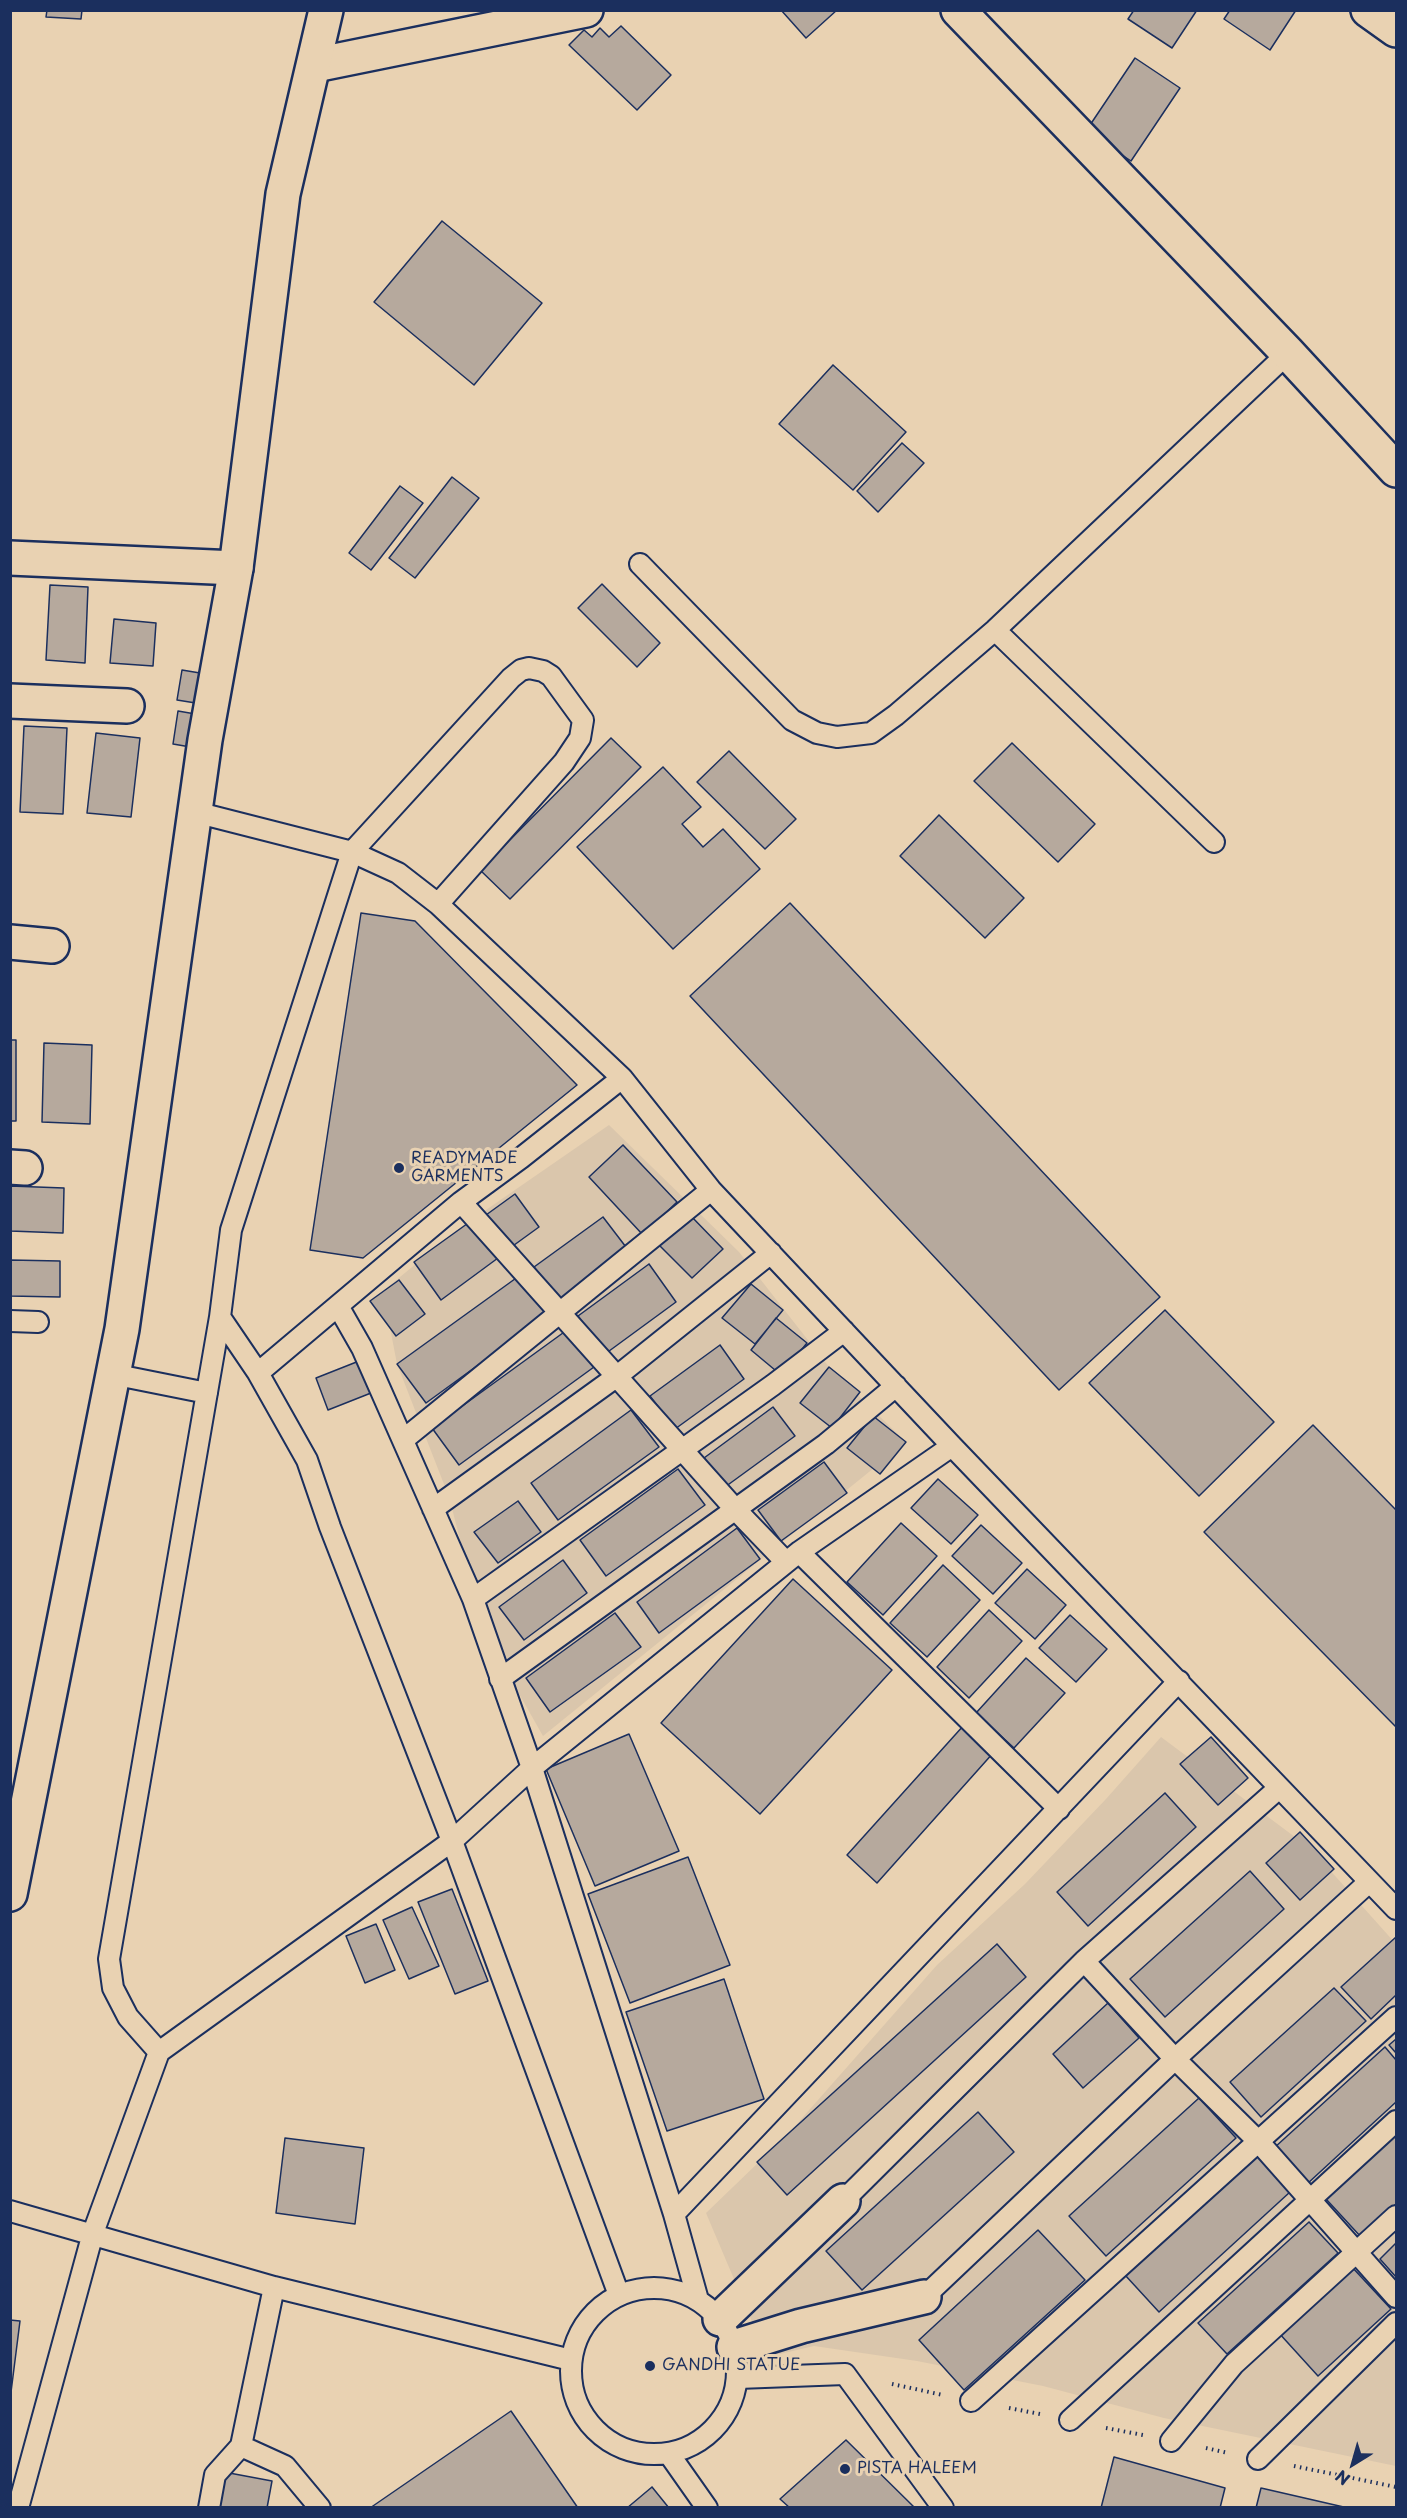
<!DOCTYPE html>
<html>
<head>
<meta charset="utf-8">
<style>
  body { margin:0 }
  #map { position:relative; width:1407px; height:2518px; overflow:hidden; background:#e9d2b2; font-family:"Playpen Sans",sans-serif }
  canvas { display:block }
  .frame { position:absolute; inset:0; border:12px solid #1b2f5e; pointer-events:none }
  .north { position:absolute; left:1323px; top:2434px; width:60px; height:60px; -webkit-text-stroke:4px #e9d2b2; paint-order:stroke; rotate:217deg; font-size:16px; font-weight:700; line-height:24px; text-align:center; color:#1b2f5e }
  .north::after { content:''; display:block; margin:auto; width:21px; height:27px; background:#1b2f5e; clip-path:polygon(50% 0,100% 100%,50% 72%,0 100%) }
</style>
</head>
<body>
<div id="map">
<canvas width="1407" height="2518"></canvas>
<div class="frame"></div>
<div class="north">N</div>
</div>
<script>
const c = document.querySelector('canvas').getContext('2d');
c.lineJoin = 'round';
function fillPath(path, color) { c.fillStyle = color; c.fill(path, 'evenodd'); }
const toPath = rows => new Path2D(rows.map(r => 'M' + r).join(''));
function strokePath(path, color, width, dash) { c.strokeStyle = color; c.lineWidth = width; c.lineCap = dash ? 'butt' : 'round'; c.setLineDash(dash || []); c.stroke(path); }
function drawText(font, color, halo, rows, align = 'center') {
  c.font = font + ' "Playpen Sans",sans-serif'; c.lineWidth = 6; c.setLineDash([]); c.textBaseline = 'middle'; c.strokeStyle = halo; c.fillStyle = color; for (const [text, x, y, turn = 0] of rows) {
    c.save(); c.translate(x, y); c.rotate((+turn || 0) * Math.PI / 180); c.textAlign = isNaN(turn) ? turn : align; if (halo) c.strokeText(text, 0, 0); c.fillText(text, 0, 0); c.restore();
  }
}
const built = toPath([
  [609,1125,739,1252,829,1367,906,1442,543,1736,484,1632,449,1497,397,1364,383,1291,457,1230],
  [1161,1737,1311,1849,1396,1944,1396,2466,1164,2418,1043,2386,917,2361,814,2346,767,2357,706,2213,788,2134,937,1965,1025,1884,1106,1799]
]);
const building = toPath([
  [47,10,82,10,81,19,46,17,47,10],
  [781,10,837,10,806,38,781,10],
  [1134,10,1197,10,1172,48,1128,19,1134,10],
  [1230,10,1296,10,1270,50,1224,19,1230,10],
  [621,26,671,75,637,110,569,45,584,30,592,37,600,28,609,37,621,26],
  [1135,58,1180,88,1131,161,1086,131,1135,58],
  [442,221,542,303,474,385,374,302,442,221],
  [833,365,906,432,853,490,779,424,833,365],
  [902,443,924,463,878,512,857,491,902,443],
  [452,477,479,498,415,578,389,558,452,477],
  [400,486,423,503,371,570,349,553,400,486],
  [602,584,660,643,637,667,578,608,602,584],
  [50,585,88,587,85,663,46,660,50,585],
  [114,619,156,623,153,666,110,663,114,619],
  [182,670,212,675,208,705,177,700,182,670],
  [178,711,207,716,202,749,173,744,178,711],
  [24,726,67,728,63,814,20,812,24,726],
  [96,733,140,738,131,817,87,813,96,733],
  [611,738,641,767,510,899,480,870,611,738],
  [1012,743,1095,824,1058,862,974,781,1012,743],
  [729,751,796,819,765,849,697,782,729,751],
  [663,767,701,807,682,824,703,847,723,829,760,869,673,949,577,847,663,767],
  [939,815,1024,898,985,938,900,856,939,815],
  [790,903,1160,1297,1059,1390,690,996,790,903],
  [361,913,415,921,577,1085,363,1258,310,1250,361,913],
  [10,1040,16,1040,16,1121,10,1121,10,1040],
  [44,1043,92,1045,90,1124,42,1122,44,1043],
  [623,1145,677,1202,643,1235,589,1177,623,1145],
  [10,1186,64,1188,63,1233,10,1231,10,1186],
  [515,1194,539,1227,510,1248,486,1215,515,1194],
  [689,1214,723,1249,692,1278,658,1244,689,1214],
  [603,1217,629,1251,560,1301,534,1267,603,1217],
  [471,1221,498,1258,441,1300,414,1262,471,1221],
  [10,1260,60,1261,60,1297,10,1296,10,1260],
  [649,1264,676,1302,605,1354,578,1316,649,1264],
  [519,1276,547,1315,426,1403,397,1364,519,1276],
  [399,1280,425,1314,396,1336,370,1301,399,1280],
  [751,1284,783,1310,755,1344,722,1318,751,1284],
  [1165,1310,1274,1422,1199,1496,1089,1383,1165,1310],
  [776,1318,807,1343,781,1375,751,1350,776,1318],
  [567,1330,594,1367,459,1465,432,1428,567,1330],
  [720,1345,744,1379,675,1429,650,1396,720,1345],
  [359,1361,371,1393,328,1410,316,1378,359,1361],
  [829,1367,860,1392,832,1428,800,1403,829,1367],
  [773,1407,795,1436,725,1487,704,1458,773,1407],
  [631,1410,659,1447,558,1520,531,1483,631,1410],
  [873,1416,906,1442,880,1474,847,1448,873,1416],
  [1313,1425,1396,1510,1396,1727,1204,1532,1313,1425],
  [824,1462,847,1493,781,1541,758,1510,824,1462],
  [678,1469,705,1505,606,1576,580,1540,678,1469],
  [938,1479,978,1515,951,1544,911,1508,938,1479],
  [518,1501,541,1532,498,1563,474,1532,518,1501],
  [901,1523,937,1556,883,1615,847,1582,901,1523],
  [981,1525,1022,1563,993,1594,952,1556,981,1525],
  [737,1528,760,1559,659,1633,637,1602,737,1528],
  [563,1560,587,1593,524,1640,499,1607,563,1560],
  [943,1565,980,1600,927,1657,890,1623,943,1565],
  [1027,1569,1066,1605,1035,1639,995,1603,1027,1569],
  [793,1579,892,1670,760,1814,661,1723,793,1579],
  [989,1610,1022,1641,969,1698,937,1667,989,1610],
  [615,1613,641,1647,550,1712,526,1678,615,1613],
  [1070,1615,1107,1649,1076,1682,1039,1648,1070,1615],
  [1026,1658,1065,1693,1014,1748,976,1713,1026,1658],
  [964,1725,994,1752,877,1883,847,1855,964,1725],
  [629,1734,679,1851,595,1886,546,1769,629,1734],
  [1211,1737,1248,1778,1218,1805,1180,1764,1211,1737],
  [1165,1793,1196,1827,1088,1926,1057,1892,1165,1793],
  [1300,1832,1334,1869,1300,1900,1266,1863,1300,1832],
  [688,1857,730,1965,630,2003,588,1894,688,1857],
  [1250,1871,1284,1909,1165,2017,1130,1979,1250,1871],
  [452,1889,488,1981,455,1994,418,1902,452,1889],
  [412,1907,439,1966,409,1979,383,1920,412,1907],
  [376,1924,395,1970,365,1983,346,1936,376,1924],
  [1396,1937,1396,1995,1371,2019,1341,1987,1396,1937],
  [997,1944,1026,1977,787,2195,757,2162,997,1944],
  [724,1979,764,2099,667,2131,626,2012,724,1979],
  [1334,1988,1366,2021,1261,2117,1230,2082,1334,1988],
  [1108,2003,1139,2038,1083,2088,1053,2054,1108,2003],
  [1396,2039,1396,2053,1389,2045,1396,2039],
  [1385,2047,1396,2060,1396,2102,1307,2184,1274,2148,1385,2047],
  [1199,2098,1236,2138,1106,2256,1069,2216,1199,2098],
  [978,2112,1014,2152,862,2290,826,2251,978,2112],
  [1396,2135,1396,2204,1361,2237,1326,2199,1396,2135],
  [285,2138,364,2148,355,2224,276,2213,285,2138],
  [1257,2155,1290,2192,1159,2312,1125,2275,1257,2155],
  [1309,2222,1338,2253,1227,2354,1198,2323,1309,2222],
  [1038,2230,1085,2280,964,2390,919,2340,1038,2230],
  [1396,2243,1396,2277,1380,2259,1396,2243],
  [1351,2266,1391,2309,1318,2376,1278,2332,1351,2266],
  [10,2320,20,2321,10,2400,10,2320],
  [511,2411,578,2508,370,2508,511,2411],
  [846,2440,915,2508,790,2508,780,2499,846,2440],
  [1114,2457,1225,2488,1220,2508,1101,2508,1114,2457],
  [224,2472,272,2481,267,2508,218,2508,224,2472],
  [652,2487,669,2508,627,2508,652,2487],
  [1261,2488,1348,2508,1256,2508,1261,2488]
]);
const path = toPath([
  [892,2384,943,2395],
  [1009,2408,1040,2414],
  [1106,2428,1143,2435],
  [1206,2448,1228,2453],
  [1294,2466,1396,2487]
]);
const lane = toPath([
  [640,564,792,720,817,733,837,737,871,733,896,715,995,630,1288,353],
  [995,630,1214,842],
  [195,812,352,852,398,873,438,904,622,1078],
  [461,1202,735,1509,786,1562],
  [338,1306,362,1348,473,1599,532,1768,674,2214,698,2300],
  [220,1317,258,1373,307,1460,330,1527,452,1841,619,2295],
  [10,1321,38,1322],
  [258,1373,461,1202,521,1158,622,1078,711,1190,952,1446,1396,1909],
  [112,1374,207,1393],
  [403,1440,711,1190],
  [433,1509,616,1377,771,1253],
  [799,1552,1059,1809],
  [473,1599,773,1385,844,1331],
  [500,1679,826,1444,896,1386],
  [1084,1961,1175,2059,1258,2141,1396,2297],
  [159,2052,128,2017,113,1988,109,1959,220,1317,231,1230,352,852,511,678,521,670,529,668,543,671,551,676,583,720,580,738,564,762,438,904],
  [843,2201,1084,1961,1279,1788],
  [10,2211,274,2287,571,2360],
  [674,2214,1179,1681],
  [274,2287,241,2446,285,2466,320,2508],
  '571 2371a83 83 0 1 1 166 0a83 83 0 1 1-166 0Z',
  [924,2297,1175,2059,1369,1882],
  [738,2378,845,2374,943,2508],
  [971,2401,1396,2017],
  [1070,2420,1396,2121],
  [1171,2441,1234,2364,1396,2216],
  [669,2454,707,2508],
  [1258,2459,1396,2323],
  [18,2508,93,2233,159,2052,452,1841,532,1768,799,1552,952,1446],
  [209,2508,215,2475,241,2446]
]);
const street = toPath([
  [958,10,1288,353,1396,470],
  [1368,10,1396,30],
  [315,65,586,10],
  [10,558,236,568],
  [10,701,127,706],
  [10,942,52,946],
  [10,1167,25,1168],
  [720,2319,843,2201],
  [734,2347,801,2326,924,2297]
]);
const secondary = toPath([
  [10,1894,122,1329,205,740,236,568,283,194,326,10]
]);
const markers = [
  [399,1168,6,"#1b2f5e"],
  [650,2366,6,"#1b2f5e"],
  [845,2469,6,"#1b2f5e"]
];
const poiNames = [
  ["READYMADE",411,1159],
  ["GARMENTS",411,1177],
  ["GANDHI STATUE",662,2366],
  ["PISTA HALEEM",857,2469]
];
fillPath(built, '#dac6ac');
fillPath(building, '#b6a99d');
strokePath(building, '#1b2f5e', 1.5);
strokePath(lane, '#1b2f5e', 24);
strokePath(street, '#1b2f5e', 38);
strokePath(secondary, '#1b2f5e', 38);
strokePath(path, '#1b2f5e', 4, [1.5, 4.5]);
strokePath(lane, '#e9d2b2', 20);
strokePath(street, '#e9d2b2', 33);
strokePath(secondary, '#e9d2b2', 33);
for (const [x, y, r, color] of markers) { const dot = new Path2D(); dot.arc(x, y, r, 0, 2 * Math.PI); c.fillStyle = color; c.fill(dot); strokePath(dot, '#e9d2b2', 2); }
drawText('16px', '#1b2f5e', '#e9d2b2', poiNames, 'left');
</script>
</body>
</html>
